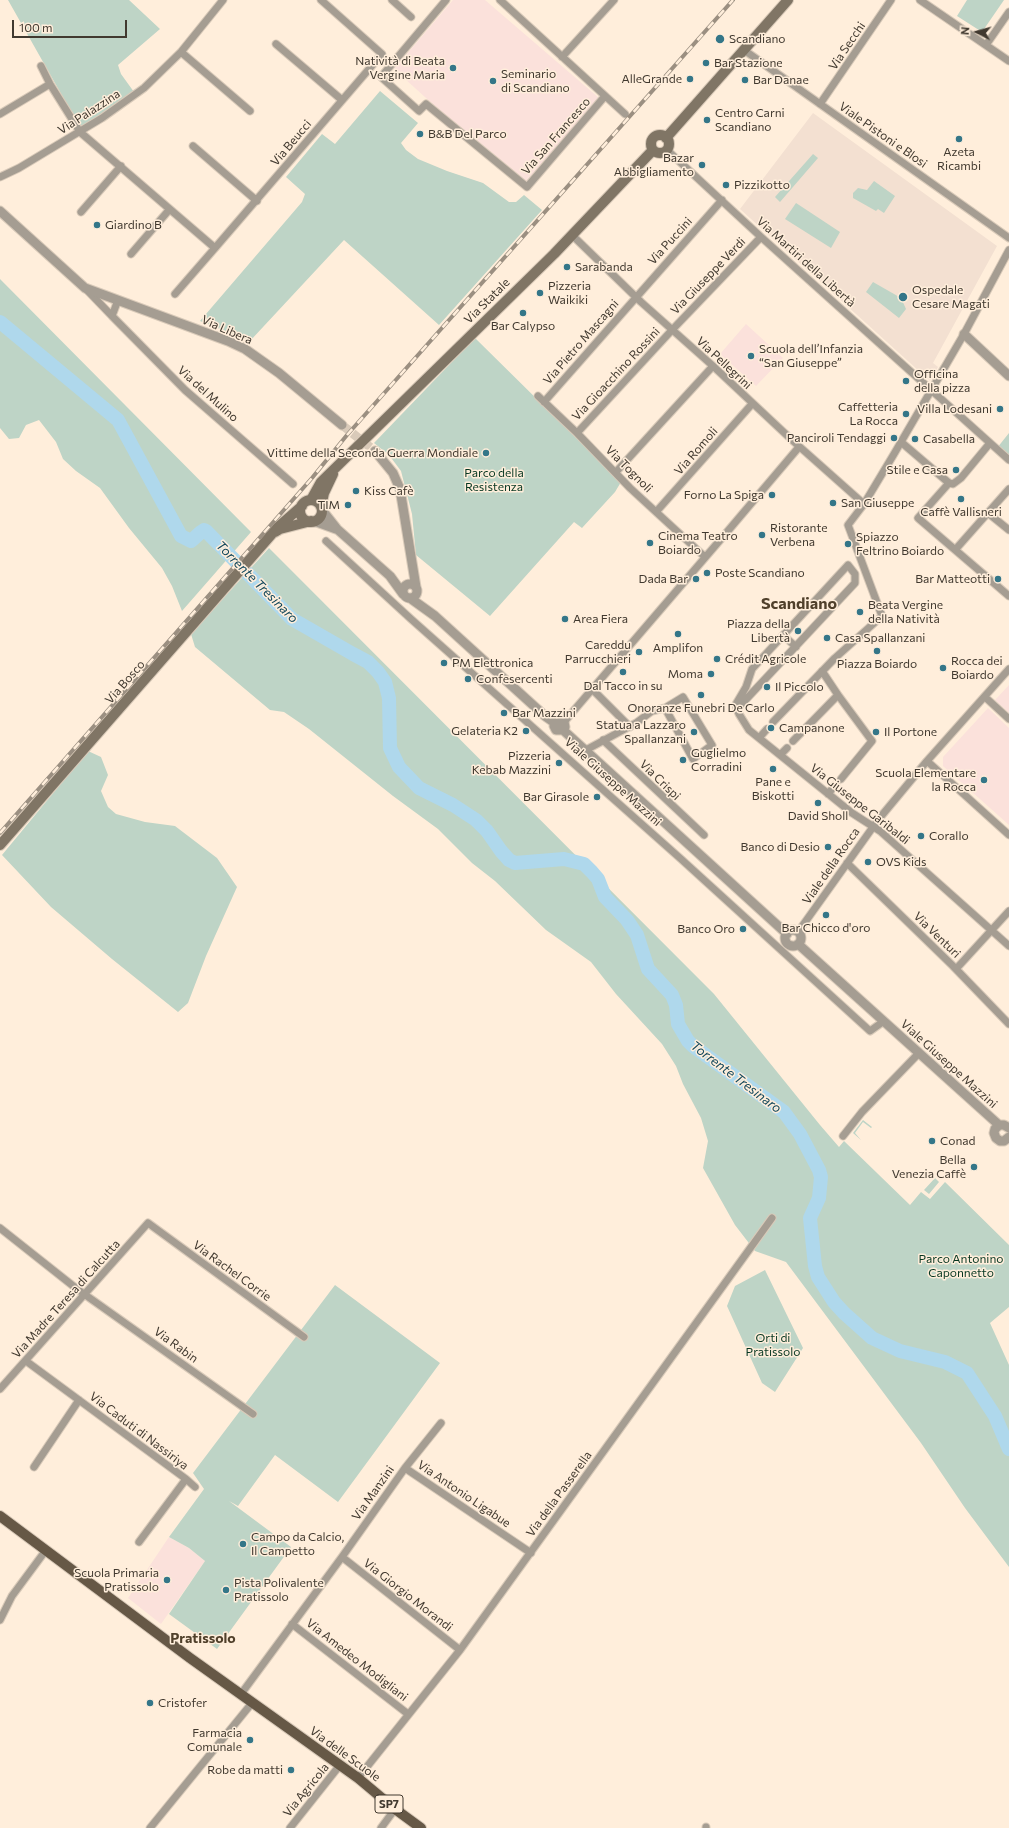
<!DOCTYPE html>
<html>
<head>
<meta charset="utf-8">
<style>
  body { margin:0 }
  #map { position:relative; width:1009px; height:1828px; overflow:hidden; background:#ffeedb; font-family:Commissioner,sans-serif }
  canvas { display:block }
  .north { position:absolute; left:957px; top:12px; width:40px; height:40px; -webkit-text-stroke:3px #ffeedb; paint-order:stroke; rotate:276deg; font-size:11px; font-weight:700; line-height:16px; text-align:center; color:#41392f }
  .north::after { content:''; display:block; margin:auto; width:14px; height:18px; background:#41392f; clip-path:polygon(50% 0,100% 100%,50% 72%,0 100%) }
  .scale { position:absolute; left:12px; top:20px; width:115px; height:18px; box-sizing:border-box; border:2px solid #41392f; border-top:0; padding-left:5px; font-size:12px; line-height:14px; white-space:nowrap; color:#41392f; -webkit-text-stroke:3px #ffeedb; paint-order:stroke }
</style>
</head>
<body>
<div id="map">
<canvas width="1009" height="1828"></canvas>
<div class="north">N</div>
<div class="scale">100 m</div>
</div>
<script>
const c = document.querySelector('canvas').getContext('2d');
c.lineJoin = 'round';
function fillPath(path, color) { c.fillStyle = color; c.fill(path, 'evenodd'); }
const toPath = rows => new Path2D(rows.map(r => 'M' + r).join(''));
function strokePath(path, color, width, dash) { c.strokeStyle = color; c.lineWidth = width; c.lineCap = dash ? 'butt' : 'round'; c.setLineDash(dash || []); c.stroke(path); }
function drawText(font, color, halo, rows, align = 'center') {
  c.font = font + ' Commissioner,sans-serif'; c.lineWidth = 3; c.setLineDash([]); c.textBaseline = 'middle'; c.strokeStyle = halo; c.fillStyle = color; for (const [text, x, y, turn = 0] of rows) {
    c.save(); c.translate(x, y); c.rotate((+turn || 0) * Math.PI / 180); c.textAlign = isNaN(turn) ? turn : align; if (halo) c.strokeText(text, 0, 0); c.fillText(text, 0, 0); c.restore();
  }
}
const education = toPath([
  [453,0,485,0,599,98,525,183,436,108,436,107,394,69],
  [746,324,783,358,756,386,720,354],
  [1009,685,1009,713,995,700],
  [988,708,1009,728,1009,825,943,766,943,757],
  [169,1537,189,1548,205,1561,161,1624,128,1598]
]);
const medical = toPath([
  [813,113,997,246,933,363,938,367,930,381,740,209]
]);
const green = toPath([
  [8,0,129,0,160,29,118,65,121,74,134,92,81,129],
  [967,0,1004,0,982,32,957,16],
  [380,91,418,123,401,143,406,150,418,159,447,171,483,183,509,202,516,202,524,195,542,210,439,325,344,240,250,341,200,321,302,202,305,194,286,177,322,134,335,144],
  [813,154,818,158,780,202,775,197],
  [874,181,895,196,884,213,878,209,876,211,853,198,853,193,858,188,867,190],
  [796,203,840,232,831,248,785,219],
  [0,279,251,532,182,611,172,586,162,568,129,528,100,488,76,471,63,459,56,442,39,420,26,425,19,438,9,439,0,428],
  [873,282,901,298,906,309,899,318,866,292],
  [475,338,621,482,615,492,582,528,574,522,490,616,416,555,412,514,401,471,389,455,374,443],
  [1009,433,1009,458,997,448],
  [269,548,714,994,820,1125,839,1147,844,1141,910,1205,921,1192,930,1199,945,1182,1009,1245,1009,1307,990,1323,1009,1365,1009,1567,965,1508,921,1443,786,1262,755,1251,735,1225,703,1168,708,1141,701,1118,683,1084,676,1066,662,1044,616,994,591,962,546,930,495,881,472,863,438,829,393,796,309,729,284,712,270,710,195,647,191,634],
  [88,751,101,757,108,775,101,791,108,807,116,814,145,822,175,826,217,858,237,887,206,956,188,1003,178,1012,112,959,51,907,2,855],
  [863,1120,872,1127,871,1128,863,1122,855,1133,861,1140,853,1133],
  [935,1178,939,1182,929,1194,924,1190],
  [765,1270,803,1348,775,1392,762,1383,727,1306,735,1286],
  [335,1285,440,1363,338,1502,275,1455,238,1506,229,1501,291,1547,217,1649,169,1614,205,1561,189,1548,169,1537,204,1489,193,1473]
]);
const river = toPath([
  [0,322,118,420,181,536,191,541,201,532,204,530,206,531,292,619,353,654,368,662,378,672,385,682,389,698,390,748,399,767,419,788,453,805,476,820,487,831,501,851,509,860,515,863,564,859,584,864,592,872,598,879,605,897,627,920,637,935,648,969,672,995,676,1005,678,1024,688,1041,693,1046,784,1112,800,1134,819,1170,821,1177,819,1198,810,1218,815,1266,818,1277,834,1302,844,1313,872,1338,900,1351,945,1362,967,1373,995,1416,1009,1449]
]);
const tertiaryTunnel = toPath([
  [342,425,375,451]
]);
const minor = toPath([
  [392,0,411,17],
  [446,0,381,77,419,111,426,104,527,187,605,96],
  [500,0,625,114],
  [920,0,1009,61],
  [276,44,342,100],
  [986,45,1009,12],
  [744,50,1009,238],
  [181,52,250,111],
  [562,57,614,0],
  [41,66,50,84,80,132,215,248,382,54,321,0],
  [820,104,891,0],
  [0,114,50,84],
  [193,146,257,201],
  [667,150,761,237,1009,460],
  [0,177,19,168,102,118,144,88,181,52,223,0],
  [81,212,121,166],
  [572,235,641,302,713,366,792,440,864,504],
  [131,254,169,210],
  [85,288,112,316,118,300],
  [175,294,215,248],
  [112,316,185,390,293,484],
  [538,396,577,433,630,488,705,557],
  [544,402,722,200],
  [577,433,672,330,761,237],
  [901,442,949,483,953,484,961,478,990,443],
  [616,472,713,366],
  [949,483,918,518,1009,596],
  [656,512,752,404],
  [988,513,1009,530],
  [326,541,411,619,681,859,870,1031,884,1021],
  [955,550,1009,489],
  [783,635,796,647],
  [822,671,838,695],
  [591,688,630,727],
  [985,697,1009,719],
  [737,709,855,583,855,574,848,565,752,669,746,687,736,704,737,709,739,714,749,730,852,813,880,831,1009,946],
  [564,722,727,532,799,447],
  [773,722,835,658,882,616,848,525,864,504,894,454,964,334,1009,250],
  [759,738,767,729],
  [603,740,704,835],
  [793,741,838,695,872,741,841,779],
  [584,751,636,723,652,711,665,708,683,697,712,745,693,759,665,708],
  [780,755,787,748],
  [927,761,1009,835],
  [828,794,836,784],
  [847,863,953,966,1009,1024],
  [798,932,878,820,927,761,1009,669],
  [956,969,1009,911],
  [843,1136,862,1112,919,1053],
  [0,1228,77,1289,253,1414],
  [26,1361,186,1479,139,1542],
  [0,1389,148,1223,304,1337],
  [34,1467,79,1400],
  [405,1468,531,1553],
  [186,1479,195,1487],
  [342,1557,460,1650],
  [0,1620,12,1596,46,1550],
  [292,1624,408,1714],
  [241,1694,342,1557,405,1468,441,1423],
  [358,1778,460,1650,772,1218],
  [150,1828,252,1703],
  [290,1828,340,1765],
  [381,1828,395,1809],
  [706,1828,706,1827]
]);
const tertiary = toPath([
  [0,211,85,288,228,341,245,349,279,373,342,425],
  [964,334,1009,376],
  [375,451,393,473,400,489,416,587],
  [322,510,337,529,390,576,403,594],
  [314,521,336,529],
  '403 591a7 7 0 1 1 14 0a7 7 0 1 1-14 0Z',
  [410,598,435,616,545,716,555,723],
  [563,730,565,727,564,722,561,720,556,722,554,726,556,730,563,730,787,934],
  '785 938a8 8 0 1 1 16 0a8 8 0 1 1-16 0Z',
  [798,944,999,1125],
  [1009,1128,1004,1125,999,1125,995,1129,994,1133,996,1138,1000,1141,1004,1141,1009,1137]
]);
const secondary = toPath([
  '651 144a9 9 0 1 1 18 0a9 9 0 1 1-18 0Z',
  [666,138,788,0],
  [311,500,321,482,554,254,653,150],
  '300 511a11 11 0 1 1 22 0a11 11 0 1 1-22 0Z',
  [321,507,324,493,333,474],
  [275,532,280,529,311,521],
  [0,845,278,527,302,506]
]);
const primary = toPath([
  [0,1516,190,1658,358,1778,395,1809,421,1828]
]);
const rail = toPath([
  [0,833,312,478,347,435,733,0]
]);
const markers = [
  [720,39,5,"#347688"],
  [706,63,4,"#347688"],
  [453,68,4,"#347688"],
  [690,79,4,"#347688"],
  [745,80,4,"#347688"],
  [493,81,4,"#347688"],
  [707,120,4,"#347688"],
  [420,134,4,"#347688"],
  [959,139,4,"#347688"],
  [702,165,4,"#347688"],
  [726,185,4,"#347688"],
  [97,225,4,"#347688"],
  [567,267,4,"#347688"],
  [540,293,4,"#347688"],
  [903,297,5,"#347688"],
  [523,313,4,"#347688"],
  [751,356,4,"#347688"],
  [906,381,4,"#347688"],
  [1000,409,4,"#347688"],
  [906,414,4,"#347688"],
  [894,438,4,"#347688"],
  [915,439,4,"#347688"],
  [486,453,4,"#347688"],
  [956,470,4,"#347688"],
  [356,491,4,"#347688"],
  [772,495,4,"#347688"],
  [961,499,4,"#347688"],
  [833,503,4,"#347688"],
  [348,505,4,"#347688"],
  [762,535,4,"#347688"],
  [650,543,4,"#347688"],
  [848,544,4,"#347688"],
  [707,573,4,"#347688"],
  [696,579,4,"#347688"],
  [998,579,4,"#347688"],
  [860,612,4,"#347688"],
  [565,619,4,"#347688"],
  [798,631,4,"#347688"],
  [678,634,4,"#347688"],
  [827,638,4,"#347688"],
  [877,651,4,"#347688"],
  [639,652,4,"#347688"],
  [717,659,4,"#347688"],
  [444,663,4,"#347688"],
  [943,668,4,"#347688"],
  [623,672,4,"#347688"],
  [711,674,4,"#347688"],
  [468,679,4,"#347688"],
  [767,687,4,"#347688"],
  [701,695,4,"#347688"],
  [504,713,4,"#347688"],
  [771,728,4,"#347688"],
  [526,731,4,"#347688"],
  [694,732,4,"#347688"],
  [876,732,4,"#347688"],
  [683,760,4,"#347688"],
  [559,763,4,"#347688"],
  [773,769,4,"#347688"],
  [984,780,4,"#347688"],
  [597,797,4,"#347688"],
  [818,803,4,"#347688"],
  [921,836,4,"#347688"],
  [828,847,4,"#347688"],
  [868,862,4,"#347688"],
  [826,915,4,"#347688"],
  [743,929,4,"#347688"],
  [932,1141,4,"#347688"],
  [974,1167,4,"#347688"],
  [243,1544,4,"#347688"],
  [167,1580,4,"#347688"],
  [226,1590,4,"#347688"],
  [150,1703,4,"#347688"],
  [250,1740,4,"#347688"],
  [291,1770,4,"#347688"]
];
const shields = [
  [389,1804,28]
];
const shieldNames = [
  ["SP7",389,1804]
];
const poiNames = [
  ["Scandiano",729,39],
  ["Natività di Beata",445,61,"right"],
  ["Vergine Maria",445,75,"right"],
  ["Bar Stazione",714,63],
  ["Seminario",501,74],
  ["di Scandiano",501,88],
  ["AlleGrande",682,79,"right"],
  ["Bar Danae",753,80],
  ["Centro Carni",715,113],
  ["Scandiano",715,127],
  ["B&B Del Parco",428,134],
  ["Azeta",959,152,"center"],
  ["Ricambi",959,166,"center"],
  ["Bazar",694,158,"right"],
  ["Abbigliamento",694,172,"right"],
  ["Pizzikotto",734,185],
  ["Giardino B",105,225],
  ["Sarabanda",575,267],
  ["Pizzeria",548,286],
  ["Waikiki",548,300],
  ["Ospedale",912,290],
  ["Cesare Magati",912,304],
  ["Bar Calypso",523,326,"center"],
  ["Scuola dell’Infanzia",759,349],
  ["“San Giuseppe”",759,363],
  ["Officina",914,374],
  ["della pizza",914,388],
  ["Caffetteria",898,407,"right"],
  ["La Rocca",898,421,"right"],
  ["Villa Lodesani",992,409,"right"],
  ["Panciroli Tendaggi",886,438,"right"],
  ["Casabella",923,439],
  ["Vittime della Seconda Guerra Mondiale",478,453,"right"],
  ["Stile e Casa",948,470,"right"],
  ["Kiss Cafè",364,491],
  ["Forno La Spiga",764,495,"right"],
  ["San Giuseppe",841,503],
  ["TIM",340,505,"right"],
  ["Caffè Vallisneri",961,512,"center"],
  ["Ristorante",770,528],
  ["Verbena",770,542],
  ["Cinema Teatro",658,536],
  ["Boiardo",658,550],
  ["Spiazzo",856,537],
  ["Feltrino Boiardo",856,551],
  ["Poste Scandiano",715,573],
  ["Dada Bar",688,579,"right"],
  ["Bar Matteotti",990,579,"right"],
  ["Beata Vergine",868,605],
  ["della Natività",868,619],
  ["Area Fiera",573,619],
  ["Piazza della",790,624,"right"],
  ["Libertà",790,638,"right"],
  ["Casa Spallanzani",835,638],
  ["Careddu",631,645,"right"],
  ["Parrucchieri",631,659,"right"],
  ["Amplifon",678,648,"center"],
  ["Crédit Agricole",725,659],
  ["Rocca dei",951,661],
  ["Boiardo",951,675],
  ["PM Elettronica",452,663],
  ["Piazza Boiardo",877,664,"center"],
  ["Moma",703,674,"right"],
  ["Confesercenti",476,679],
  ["Dal Tacco in su",623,686,"center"],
  ["Il Piccolo",775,687],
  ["Onoranze Funebri De Carlo",701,708,"center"],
  ["Bar Mazzini",512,713],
  ["Statua a Lazzaro",686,725,"right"],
  ["Spallanzani",686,739,"right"],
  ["Campanone",779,728],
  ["Gelateria K2",518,731,"right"],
  ["Il Portone",884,732],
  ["Guglielmo",691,753],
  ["Corradini",691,767],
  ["Pizzeria",551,756,"right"],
  ["Kebab Mazzini",551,770,"right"],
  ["Scuola Elementare",976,773,"right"],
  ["la Rocca",976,787,"right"],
  ["Pane e",773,782,"center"],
  ["Biskotti",773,796,"center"],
  ["Bar Girasole",589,797,"right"],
  ["David Sholl",818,816,"center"],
  ["Corallo",929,836],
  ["Banco di Desio",820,847,"right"],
  ["OVS Kids",876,862],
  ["Bar Chicco d'oro",826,928,"center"],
  ["Banco Oro",735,929,"right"],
  ["Conad",940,1141],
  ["Bella",966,1160,"right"],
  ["Venezia Caffè",966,1174,"right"],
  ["Campo da Calcio,",251,1537],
  ["Il Campetto",251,1551],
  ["Scuola Primaria",159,1573,"right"],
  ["Pratissolo",159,1587,"right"],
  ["Pista Polivalente",234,1583],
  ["Pratissolo",234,1597],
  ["Cristofer",158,1703],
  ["Farmacia",242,1733,"right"],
  ["Comunale",242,1747,"right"],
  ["Robe da matti",283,1770,"right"]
];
const streetNames = [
  ["Via Secchi",847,46,-56],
  ["Via Palazzina",89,112,-33],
  ["Viale Pistoni e Blosi",883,135,35],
  ["Via San Francesco",556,136,-49],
  ["Via Beucci",291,143,-50],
  ["Via Puccini",670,241,-48],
  ["Via Martiri della Libertà",806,262,42],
  ["Via Giuseppe Verdi",708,276,-46],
  ["Via Statale",487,301,-45],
  ["Via Libera",227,330,24],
  ["Via Pietro Mascagni",581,342,-49],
  ["Via Pellegrini",724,363,43],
  ["Via Gioacchino Rossini",616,374,-47],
  ["Via del Mulino",208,394,42],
  ["Via Romoli",696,451,-49],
  ["Via Tognoli",629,469,45],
  ["Via Bosco",125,682,-49],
  ["Via Crispi",660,780,44],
  ["Viale Giuseppe Mazzini",613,782,42],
  ["Via Giuseppe Garibaldi",860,804,38],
  ["Viale della Rocca",831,866,-55],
  ["Via Venturi",937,935,44],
  ["Viale Giuseppe Mazzini",949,1064,42],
  ["Via Rachel Corrie",232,1271,36],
  ["Via Madre Teresa di Calcutta",66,1299,-48],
  ["Via Rabin",176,1345,36],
  ["Via Caduti di Nassiriya",139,1431,37],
  ["Via Manzini",373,1493,-55],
  ["Via Antonio Ligabue",464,1494,34],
  ["Via della Passerella",559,1494,-54],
  ["Via Giorgio Morandi",408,1595,38],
  ["Via Amedeo Modigliani",357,1660,38],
  ["Via delle Scuole",345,1754,36],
  ["Via Agricola",306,1790,-51]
];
const parkNames = [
  ["Parco della",494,473],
  ["Resistenza",494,487],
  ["Parco Antonino",961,1259],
  ["Caponnetto",961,1273],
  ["Orti di",773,1338],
  ["Pratissolo",773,1352]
];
const waterNames = [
  ["Torrente Tresinaro",257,582,45],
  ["Torrente Tresinaro",736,1077,37]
];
const quarterNames = [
  ["Pratissolo",203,1638]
];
const districtNames = [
  ["Scandiano",799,604]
];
fillPath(education, '#fbe1db');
fillPath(medical, '#f3e0d1');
fillPath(green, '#bed4c6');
strokePath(river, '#afd8ec', 14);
strokePath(tertiaryTunnel, '#d9cab9', 9, [9, 4.5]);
strokePath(minor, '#d9cab9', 9);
strokePath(tertiary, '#d9cab9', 11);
strokePath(secondary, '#d9cab9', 12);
strokePath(primary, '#d9cab9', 12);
strokePath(minor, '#a59d92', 7);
strokePath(tertiary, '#a59d92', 9);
strokePath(secondary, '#807565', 10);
strokePath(primary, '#665846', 10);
strokePath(rail, '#9b8f81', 4);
strokePath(rail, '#ffeedb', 2.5, [8]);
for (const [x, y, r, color] of markers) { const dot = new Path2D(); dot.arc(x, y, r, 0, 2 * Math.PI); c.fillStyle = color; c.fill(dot); strokePath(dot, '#ffeedb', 1.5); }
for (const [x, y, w] of shields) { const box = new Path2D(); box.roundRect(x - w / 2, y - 9, w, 18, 3); c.fillStyle = '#ffeedb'; c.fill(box); strokePath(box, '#41392f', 1); }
drawText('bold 11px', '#41392f', null, shieldNames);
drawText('12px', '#41392f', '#ffeedb', poiNames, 'left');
drawText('12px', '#41392f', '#ffeedb', streetNames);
drawText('12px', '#053620', '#ffeedb', parkNames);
drawText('italic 13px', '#11475c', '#ffeedb', waterNames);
drawText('bold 14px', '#50402b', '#ffeedb', quarterNames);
drawText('bold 16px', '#50402b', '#ffeedb', districtNames);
</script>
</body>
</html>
